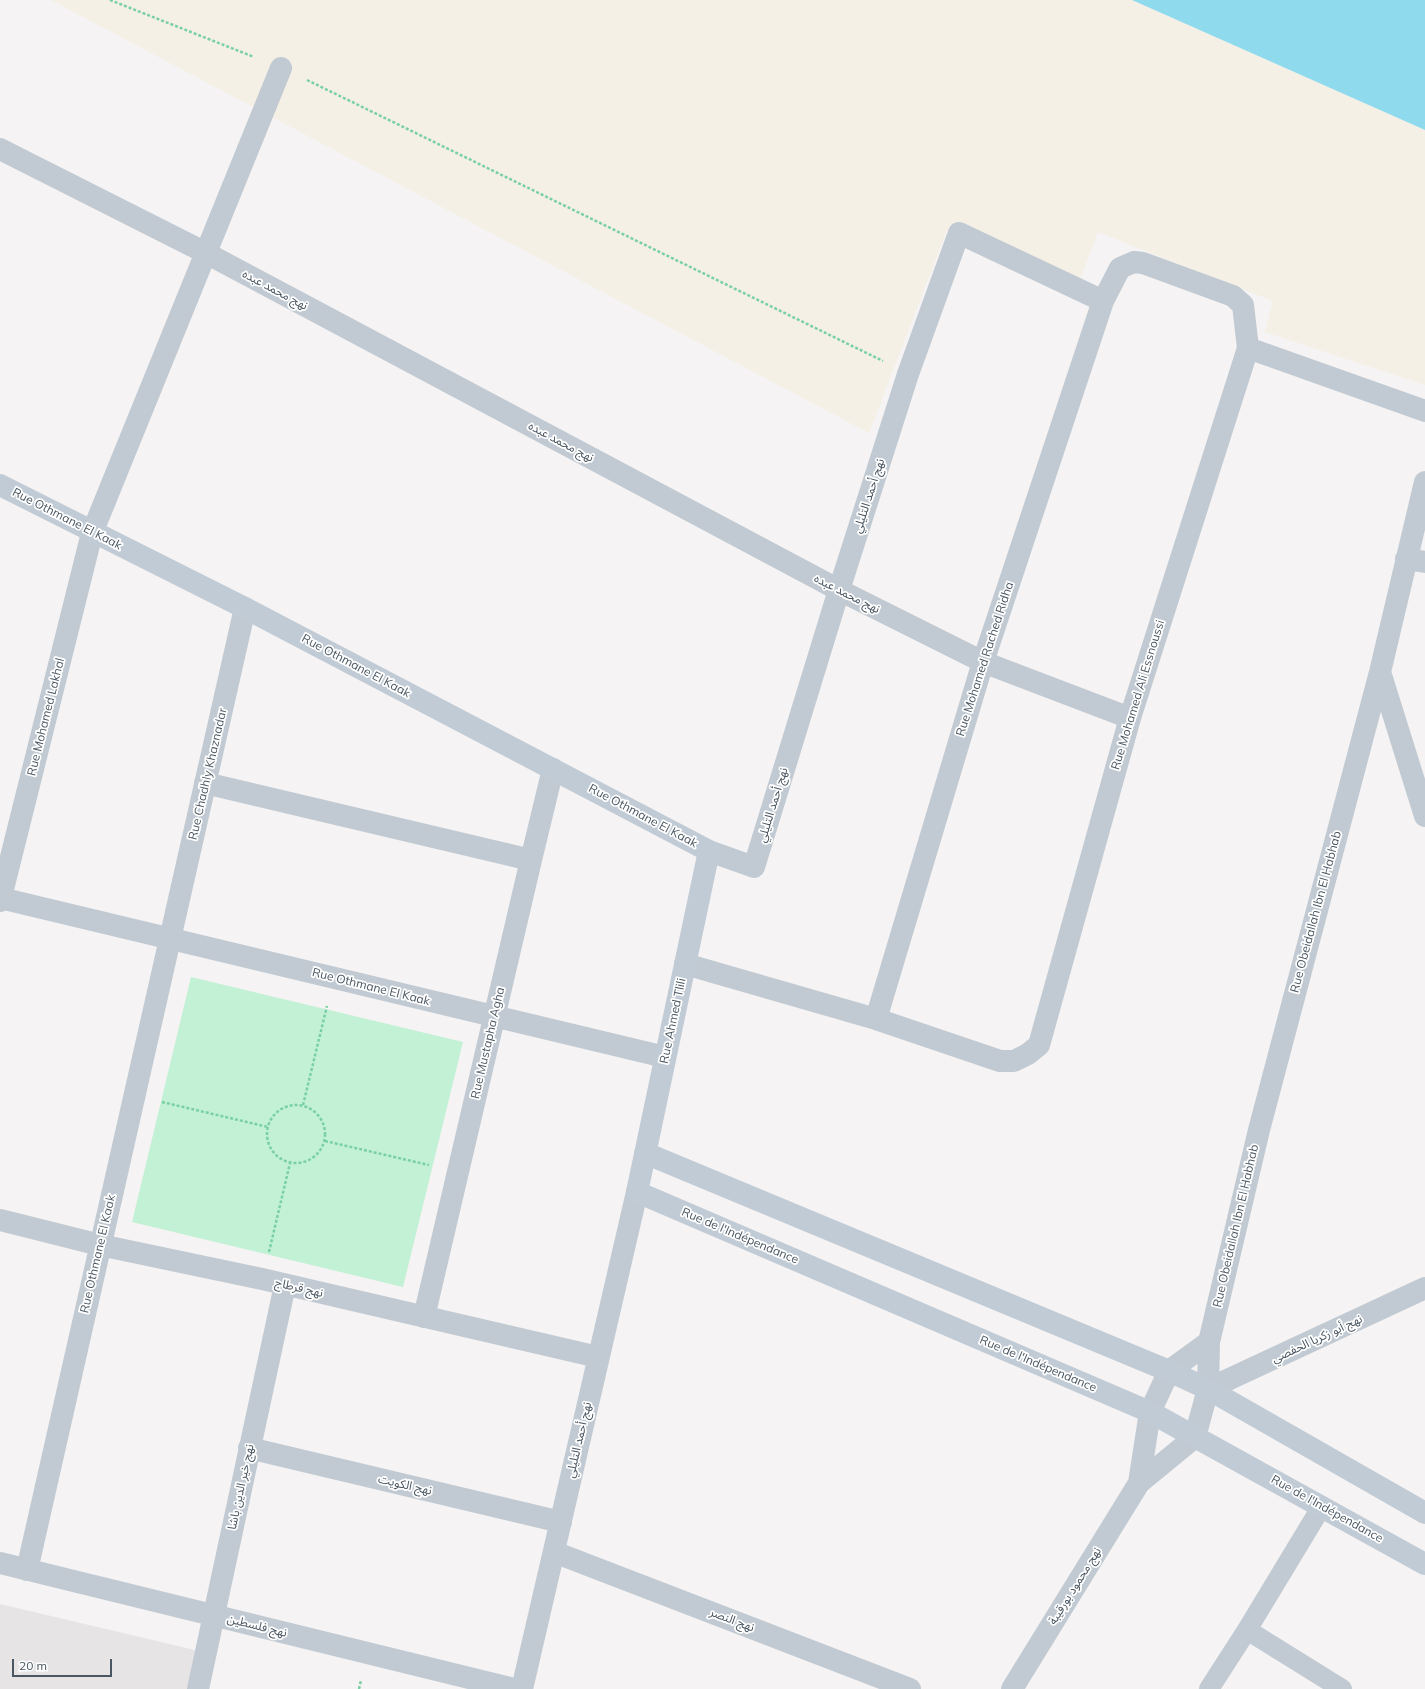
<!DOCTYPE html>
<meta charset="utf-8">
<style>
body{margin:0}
#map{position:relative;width:1425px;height:1689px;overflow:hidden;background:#f5f3f3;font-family:Mulish,sans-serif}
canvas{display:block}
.scale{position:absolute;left:12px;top:1659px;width:100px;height:18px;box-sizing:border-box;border:2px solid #4a5661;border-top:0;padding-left:5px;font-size:12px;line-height:14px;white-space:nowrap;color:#4a5661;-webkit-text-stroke:3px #fff;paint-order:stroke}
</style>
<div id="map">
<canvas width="1425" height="1689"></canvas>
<div class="scale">20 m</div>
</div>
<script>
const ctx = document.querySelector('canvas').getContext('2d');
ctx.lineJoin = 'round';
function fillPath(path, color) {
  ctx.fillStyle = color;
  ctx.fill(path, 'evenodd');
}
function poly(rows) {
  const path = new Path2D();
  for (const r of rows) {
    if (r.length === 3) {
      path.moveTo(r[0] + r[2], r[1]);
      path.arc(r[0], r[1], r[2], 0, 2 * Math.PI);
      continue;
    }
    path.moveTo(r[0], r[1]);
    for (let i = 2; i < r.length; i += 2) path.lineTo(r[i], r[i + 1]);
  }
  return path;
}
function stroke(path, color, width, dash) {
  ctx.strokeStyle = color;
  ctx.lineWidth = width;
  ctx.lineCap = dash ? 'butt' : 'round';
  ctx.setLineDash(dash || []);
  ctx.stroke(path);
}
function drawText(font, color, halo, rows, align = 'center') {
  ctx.font = font + ' Mulish,"Noto Sans Arabic",sans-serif';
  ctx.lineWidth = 3.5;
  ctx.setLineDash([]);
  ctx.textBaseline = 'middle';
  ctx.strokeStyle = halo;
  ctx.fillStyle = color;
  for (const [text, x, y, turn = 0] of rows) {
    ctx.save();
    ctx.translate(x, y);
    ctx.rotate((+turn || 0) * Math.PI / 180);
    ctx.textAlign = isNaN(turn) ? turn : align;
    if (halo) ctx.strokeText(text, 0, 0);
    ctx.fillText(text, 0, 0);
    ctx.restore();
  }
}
const education = poly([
 [0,1604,199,1651,189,1689,0,1689]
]);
const green = poly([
 [191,977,463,1042,403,1287,132,1222]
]);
const sand = poly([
 [51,0,1132,0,1425,130,1425,385,1265,332,1273,301,1098,232,1078,285,947,230,869,433]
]);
const water = poly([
 [1132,0,1425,0,1425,130]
]);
const path = poly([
 [110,0,254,57],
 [307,80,883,361],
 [162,1102,268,1127],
 [296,1134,29],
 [303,1105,327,1006],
 [325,1141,429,1165],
 [269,1252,290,1163],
 [359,1689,361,1680]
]);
const lane = poly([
 [1322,1506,1247,1630,1342,1689],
 [1209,1689,1247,1630]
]);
const street = poly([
 [0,149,206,253,839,590,983,662,1130,718],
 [1248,348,1425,411],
 [1406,559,1425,562],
 [1380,672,1425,816],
 [205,783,531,860],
 [709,851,754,867,839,590,908,374,959,233,1103,301],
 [0,898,665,1057],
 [0,901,92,533,281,68],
 [685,964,876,1019,1000,1061,1014,1061,1028,1054,1039,1045,1130,718,1248,348,1243,305,1233,296,1143,263,1134,262,1120,268,1103,301,983,662,876,1019],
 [0,1220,100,1245,262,1279,598,1357],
 [424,1317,531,860,553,769],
 [1208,1389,1425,1288],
 [249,1448,561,1522],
 [1139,1483,1150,1412,1169,1371,1209,1342],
 [554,1552,910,1689],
 [0,1563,514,1689],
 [27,1570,245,608],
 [198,1689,285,1285],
 [522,1689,637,1192],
 [1012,1689,1139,1483,1195,1437,1208,1389,1209,1342,1259,1130,1380,672,1425,482]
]);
const secondary = poly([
 [0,485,245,608,709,851,637,1192,1150,1412,1425,1564],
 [645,1153,1169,1371,1208,1389,1425,1513]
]);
const streetNames = [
 ["نهج محمد عبده",275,290,28],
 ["نهج محمد عبده",561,442,28],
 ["نهج أحمد التليلي",869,496,-72],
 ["Rue Othmane El Kaak",67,519,27],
 ["نهج محمد عبده",847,594,27],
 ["Rue Mohamed Rached Ridha",985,659,-72],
 ["Rue Othmane El Kaak",356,666,28],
 ["Rue Mohamed Ali Essnoussi",1138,695,-73],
 ["Rue Mohamed Lakhal",46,717,-76],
 ["Rue Chadhly Khaznadar",208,774,-77],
 ["نهج أحمد التليلي",773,805,-73],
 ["Rue Othmane El Kaak",643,816,28],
 ["Rue Obeidallah Ibn El Habhab",1316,912,-75],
 ["Rue Othmane El Kaak",371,987,14],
 ["Rue Ahmed Tlili",673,1021,-78],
 ["Rue Mustapha Agha",488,1043,-77],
 ["Rue Obeidallah Ibn El Habhab",1236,1226,-77],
 ["Rue de l'Indépendance",740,1236,23],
 ["Rue Othmane El Kaak",98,1254,-77],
 ["نهج قرطاج",299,1288,13],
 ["نهج أبو زكريا الحفصي",1317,1339,-25],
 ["Rue de l'Indépendance",1038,1364,23],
 ["نهج أحمد التليلي",579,1440,-77],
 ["نهج الكويت",405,1485,13],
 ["نهج خير الدين باشا",241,1487,-78],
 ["Rue de l'Indépendance",1327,1509,29],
 ["نهج محمود بورقيبة",1075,1586,-58],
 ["نهج النصر",732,1620,21],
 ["نهج فلسطين",257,1626,14]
];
fillPath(education, '#e6e4e5');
fillPath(green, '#c3f1d5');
fillPath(sand, '#f5f0e5');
fillPath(water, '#90daee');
stroke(path, '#7ad0a6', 2.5, [3, 2]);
stroke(lane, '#c1cad2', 20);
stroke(street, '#c1cad2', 22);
stroke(secondary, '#c1cbd6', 22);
drawText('12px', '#4a5661', '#fff', streetNames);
</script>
